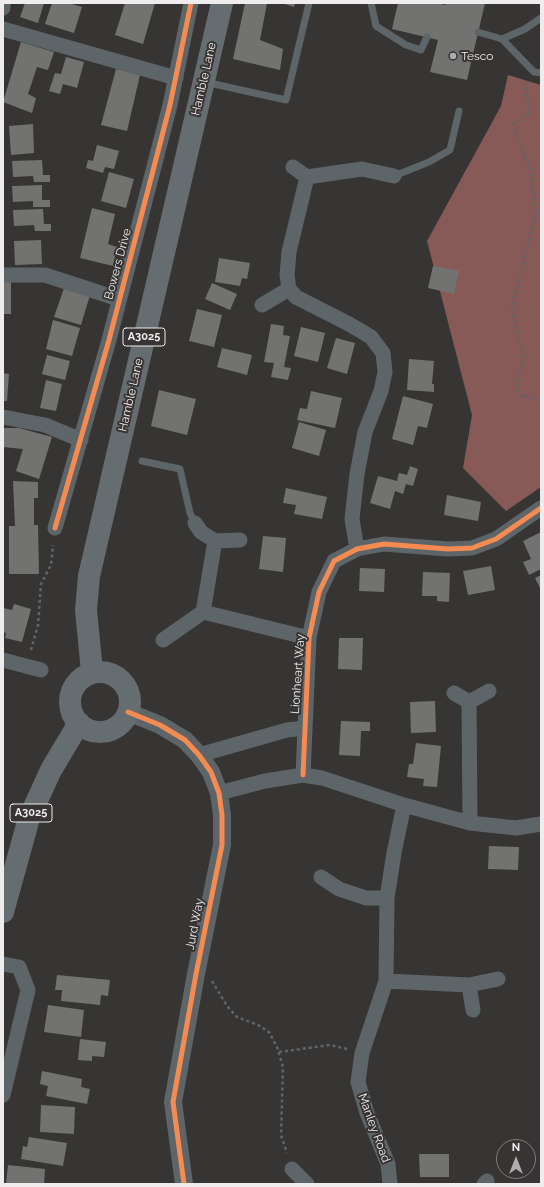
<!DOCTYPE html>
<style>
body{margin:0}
#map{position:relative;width:544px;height:1187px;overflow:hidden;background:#363534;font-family:Raleway,sans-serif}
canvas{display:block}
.frame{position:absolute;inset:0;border:4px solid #eeecec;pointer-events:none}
.north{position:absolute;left:496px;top:1139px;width:40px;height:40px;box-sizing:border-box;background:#373433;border:1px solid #807e7d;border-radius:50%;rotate:0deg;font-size:11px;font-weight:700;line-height:16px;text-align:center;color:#eeecec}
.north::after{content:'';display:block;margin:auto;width:14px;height:18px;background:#aeacac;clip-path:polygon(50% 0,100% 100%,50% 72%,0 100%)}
</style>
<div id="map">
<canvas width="544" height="1187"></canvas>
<div class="frame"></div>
<div class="north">N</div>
</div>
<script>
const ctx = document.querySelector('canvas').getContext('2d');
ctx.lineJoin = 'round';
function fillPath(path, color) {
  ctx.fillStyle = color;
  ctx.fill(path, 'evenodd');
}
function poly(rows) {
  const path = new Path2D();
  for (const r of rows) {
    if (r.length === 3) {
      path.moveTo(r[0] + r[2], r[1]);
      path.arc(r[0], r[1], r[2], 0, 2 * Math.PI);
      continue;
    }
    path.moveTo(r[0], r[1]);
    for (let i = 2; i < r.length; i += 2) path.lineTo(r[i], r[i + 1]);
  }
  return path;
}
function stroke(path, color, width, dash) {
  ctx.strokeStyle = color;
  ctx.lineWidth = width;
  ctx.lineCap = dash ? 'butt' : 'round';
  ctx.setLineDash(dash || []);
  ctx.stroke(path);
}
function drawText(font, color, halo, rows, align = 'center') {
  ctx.font = font + ' Raleway,sans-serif';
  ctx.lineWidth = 4;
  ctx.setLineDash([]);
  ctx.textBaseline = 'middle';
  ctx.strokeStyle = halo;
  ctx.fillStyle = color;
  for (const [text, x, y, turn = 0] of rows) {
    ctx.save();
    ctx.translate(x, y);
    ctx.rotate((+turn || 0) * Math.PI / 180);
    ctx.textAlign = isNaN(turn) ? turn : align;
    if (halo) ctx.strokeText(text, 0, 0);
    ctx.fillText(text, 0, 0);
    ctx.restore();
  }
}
const forest = poly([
 [508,75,541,85,541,487,506,511,463,468,472,415,427,241,501,106]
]);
const building = poly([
 [25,3,44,3,38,23,20,17],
 [52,3,68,3,82,7,74,33,45,24],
 [125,3,155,3,143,44,115,35],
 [245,3,267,3,260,40,283,49,280,70,233,59],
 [282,3,295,3,294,7],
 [398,3,436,3,445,5,446,3,485,3,467,80,430,72,438,40,392,29],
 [21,42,54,52,48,70,37,67,28,94,36,98,32,113,3,102],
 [66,57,84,62,77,88,63,84,60,94,49,91,55,73,61,74],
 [116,69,140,75,127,131,101,125],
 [33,124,34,153,11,155,9,126],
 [97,145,119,151,114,169,105,167,103,173,86,168,88,160,93,161],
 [42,160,43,175,50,175,50,182,34,182,33,176,13,177,12,161],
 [109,172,134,179,126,208,101,201],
 [42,185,42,200,50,200,50,207,33,207,33,201,13,202,12,186],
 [92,208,115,214,108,244,117,247,113,266,80,258],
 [43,209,44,224,51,224,51,231,35,231,34,225,14,226,13,210],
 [41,240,42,264,15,265,14,241],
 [219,258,250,263,247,279,242,278,240,286,215,282],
 [433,266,459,271,454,294,428,288],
 [11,281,11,314,3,314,3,282],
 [212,283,237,294,230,310,205,299],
 [64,288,90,295,81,325,54,317],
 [197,309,222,315,214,347,189,341],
 [53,320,80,328,72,356,46,349],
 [271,324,284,326,283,335,290,336,284,367,291,368,288,380,271,377,274,363,264,362],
 [301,327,325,333,318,362,294,356],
 [336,338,355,343,347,374,327,368],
 [222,348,252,355,247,375,217,367],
 [47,355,70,361,65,380,42,374],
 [409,359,434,361,432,384,434,384,434,392,407,390],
 [3,373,9,374,7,401,3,401],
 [46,380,62,384,56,411,40,408],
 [159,390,196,399,187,435,151,426],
 [311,391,342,398,335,428,297,420,300,408,307,409],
 [403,396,433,404,427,428,418,426,413,445,392,439],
 [299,422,326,430,319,456,292,448],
 [3,428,19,428,52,437,39,479,16,471,23,449,3,447],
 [410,466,418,469,413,486,406,484,403,494,395,491,390,509,370,503,378,476,397,481,399,473,407,475],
 [13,481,38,482,38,498,34,498,34,525,38,525,39,574,9,574,9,526,15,526],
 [286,488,327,497,322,519,294,514,296,505,283,503],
 [447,495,481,502,478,521,444,515],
 [541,532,541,569,529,575,523,562,531,559,523,541],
 [263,536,286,538,283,572,259,569],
 [491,566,495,590,468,595,463,571],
 [360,568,385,569,384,592,359,591],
 [423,572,450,573,449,602,437,601,437,596,422,596],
 [541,575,541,590,535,578],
 [14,604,31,609,22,642,5,638,6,633,3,632,3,608,12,610],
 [339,638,363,638,362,670,338,669],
 [435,701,436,732,411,733,410,702],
 [341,721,370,722,370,731,361,731,360,756,339,755],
 [416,743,441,746,437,787,423,786,424,779,407,777,409,764,413,764],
 [489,846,519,847,518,870,488,869],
 [57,975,110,980,108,996,101,995,100,1005,61,1001,62,990,55,990],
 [48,1005,84,1010,81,1037,44,1032],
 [80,1039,106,1042,104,1057,92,1056,92,1061,78,1060],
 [42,1071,82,1079,81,1087,90,1089,87,1104,46,1096,48,1086,40,1084],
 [41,1105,75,1107,74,1134,40,1132],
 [29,1137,67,1143,63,1166,21,1159,23,1146,27,1147],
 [419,1154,449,1154,449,1177,420,1177],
 [8,1165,45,1169,44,1184,6,1184]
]);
const path = poly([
 [528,82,526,87,529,112,514,124,516,135,531,171,536,213,512,310,522,351,522,365,516,384,518,391,521,396,538,399,541,405],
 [31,650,38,625,41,584,51,565,53,545],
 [212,981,227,1006,237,1017,258,1025,269,1032,277,1047,283,1067,281,1135,287,1153],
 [279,1052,330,1045,347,1049]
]);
const service = poly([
 [371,3,376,26,406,45,421,50,427,37],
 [478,32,502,39,534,72,541,73],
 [502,39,525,29,541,18],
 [205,82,286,100,309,3],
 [394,176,429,162,450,150,459,111],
 [142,461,180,469,190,513,195,523]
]);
const minor = poly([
 [3,8,3,3],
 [3,29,176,78],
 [293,167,307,177,362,169,394,176],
 [307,177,289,252,287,275,289,289,296,297,349,324,371,337,383,353,385,372,381,391,365,432,357,474,352,519,357,549],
 [3,275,45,275,119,299],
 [262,305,289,289],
 [3,417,45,425,81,440],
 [195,523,201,532,215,541,240,540],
 [55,528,109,340,170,105,191,3],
 [203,612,309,638],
 [163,640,203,612,215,541],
 [3,660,41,670],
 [454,693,469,702],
 [199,755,287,730,305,728],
 [303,775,309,638,319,592,334,561,357,549,384,544,448,549,472,548,496,539,541,508],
 [219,793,265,781,303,775,322,778,404,805,470,823,516,828,541,824],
 [470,823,469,702,489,691],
 [321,877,339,889,366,898,387,898],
 [3,964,19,967,28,990,3,1095],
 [386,981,469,985,498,979],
 [469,985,473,1010],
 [292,1169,307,1184],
 [390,1184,388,1164,367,1113,358,1082,362,1053,386,981,387,898,394,853,404,805],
 [484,1184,487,1181]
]);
const tertiary = poly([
 [128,712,160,725,185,740,199,755,211,772,219,793,222,815,222,845,196,974,173,1102,184,1184]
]);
const primary = poly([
 [100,702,30],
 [92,672,86,610,89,576,222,3],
 [3,912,29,818,51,770,79,723]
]);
const cycleway = poly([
 [55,528,109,340,170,105,191,3],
 [128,712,160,725,185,740,199,755,211,772,219,793,222,815,222,845,196,974,173,1102,184,1184],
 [303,775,309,638,319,592,334,561,357,549,384,544,448,549,472,548,496,539,541,508]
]);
const markers = [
 [453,56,4,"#aeacac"]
];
const shields = [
 [144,337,42],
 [31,813,42]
];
const shieldNames = [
 ["A3025",144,337],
 ["A3025",31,813]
];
const poiNames = [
 ["Tesco",461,56]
];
const streetNames = [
 ["Hamble Lane",204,79,-77],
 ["Bowers Drive",118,264,-75],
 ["Hamble Lane",131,395,-77],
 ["Lionheart Way",298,674,-86],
 ["Jurd Way",195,924,-79],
 ["Manley Road",374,1128,70]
];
fillPath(forest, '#875957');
fillPath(building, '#727271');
stroke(path, '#626567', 2.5, [3, 3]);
stroke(service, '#5e6568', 7);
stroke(minor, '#5e6568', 15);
stroke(tertiary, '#5e6568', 18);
stroke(primary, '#666d70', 22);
stroke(cycleway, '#f68b52', 5);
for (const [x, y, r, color] of markers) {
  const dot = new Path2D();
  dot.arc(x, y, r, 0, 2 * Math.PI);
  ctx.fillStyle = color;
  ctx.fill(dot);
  stroke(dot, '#373433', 1.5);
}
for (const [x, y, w] of shields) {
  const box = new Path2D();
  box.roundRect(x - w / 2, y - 9, w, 18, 3);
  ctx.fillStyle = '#373433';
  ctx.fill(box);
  stroke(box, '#eeecec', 1);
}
drawText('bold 11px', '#eeecec', null, shieldNames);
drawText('12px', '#eeecec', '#373433', poiNames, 'left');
drawText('12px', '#eeecec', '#373433', streetNames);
</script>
